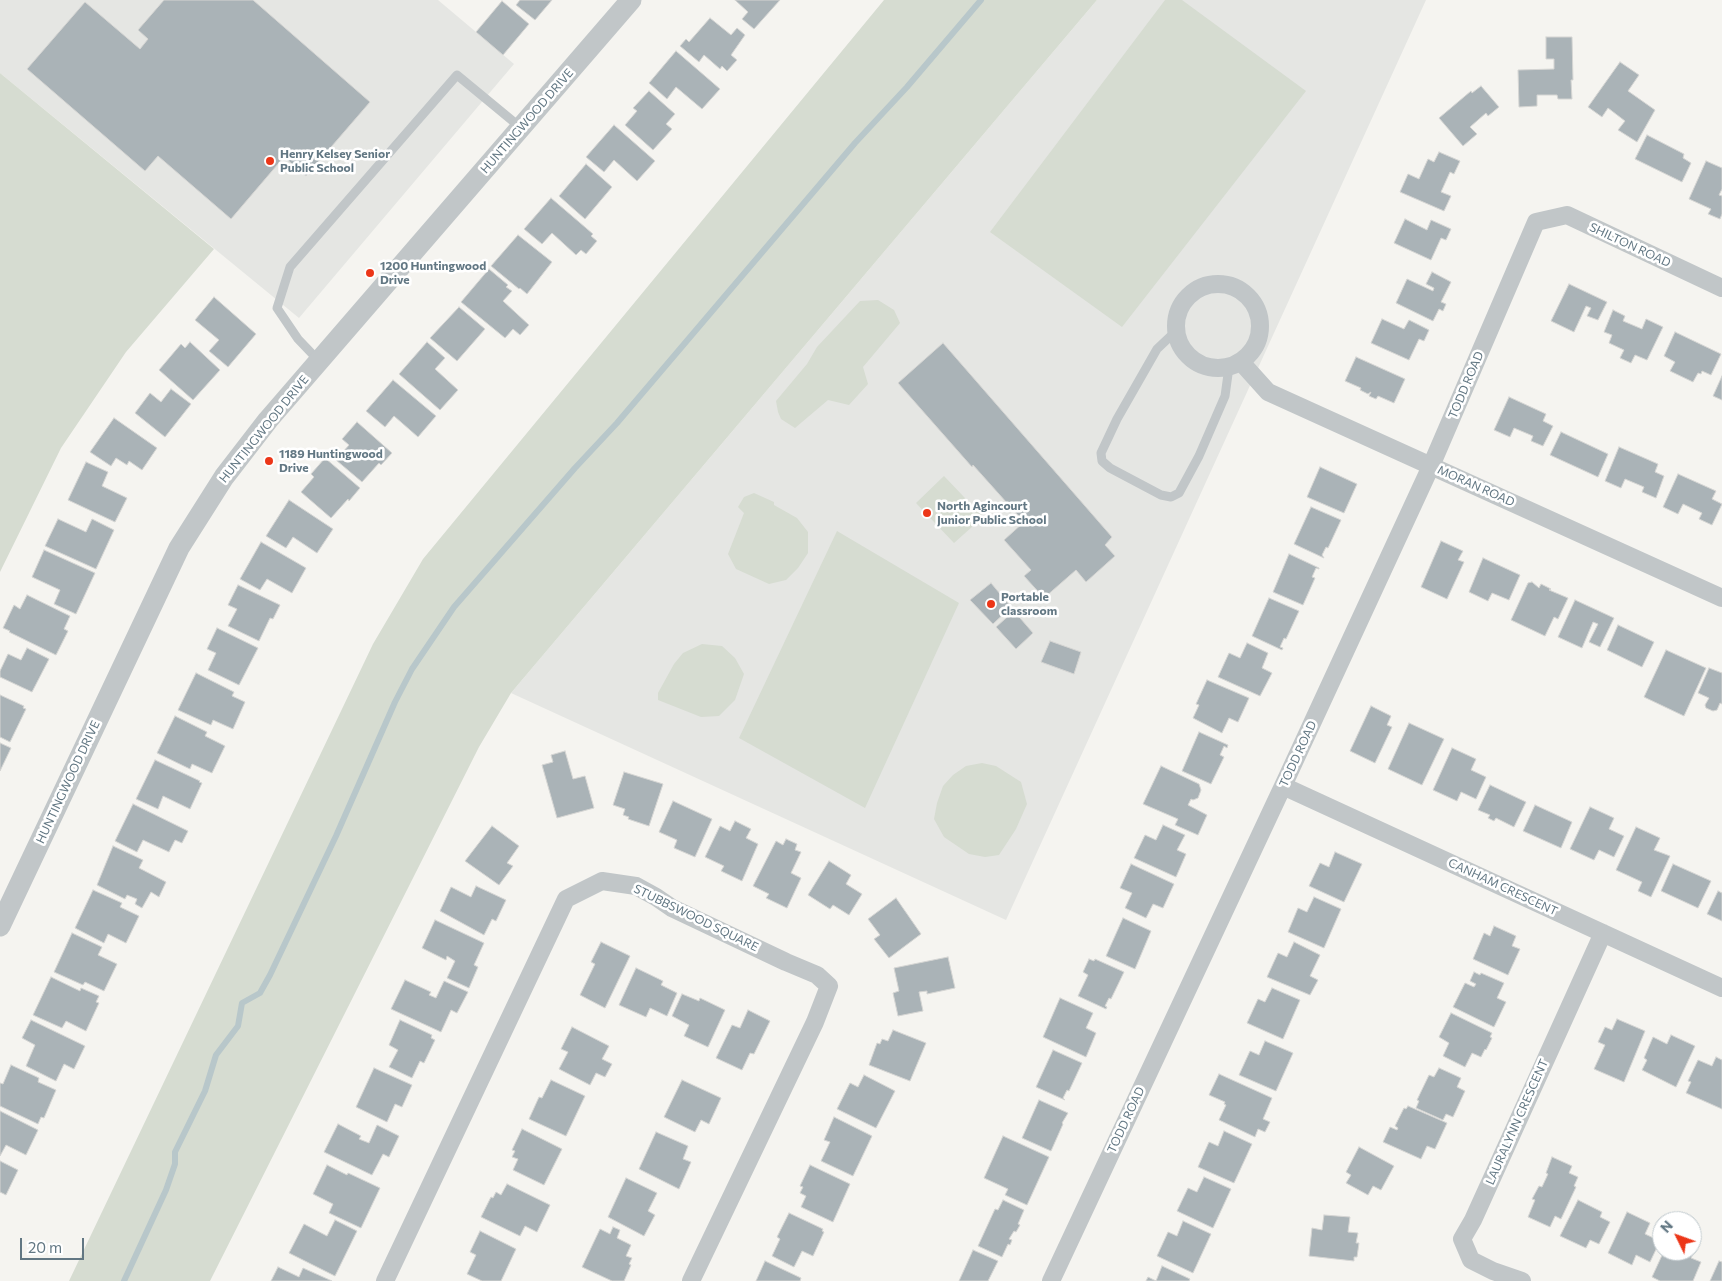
<!DOCTYPE html>
<style>
body{margin:0}
#map{position:relative;width:1722px;height:1281px;overflow:hidden;background:#f5f4f0;font-family:Commissioner,sans-serif}
canvas{display:block}
.north{position:absolute;left:1652px;top:1211px;width:50px;height:50px;box-sizing:border-box;background:#fff;border:1px solid #c0c9cd;border-radius:50%;rotate:312deg;font-size:14px;font-weight:700;line-height:20px;text-align:center;color:#627783}
.north::after{content:'';display:block;margin:auto;width:18px;height:22px;background:#ec3618;clip-path:polygon(50% 0,100% 100%,50% 72%,0 100%)}
.scale{position:absolute;left:20px;top:1238px;width:64px;height:22px;box-sizing:border-box;border:2px solid #627783;border-top:0;padding-left:6px;font-size:15px;line-height:18px;white-space:nowrap;color:#627783;-webkit-text-stroke:4px #fff;paint-order:stroke}
</style>
<div id="map">
<canvas width="1722" height="1281"></canvas>
<div class="north">N</div>
<div class="scale">20 m</div>
</div>
<script>
const ctx = document.querySelector('canvas').getContext('2d');
ctx.lineJoin = 'round';
function fillPath(path, color) {
  ctx.fillStyle = color;
  ctx.fill(path, 'evenodd');
}
function poly(rows) {
  const path = new Path2D();
  for (const r of rows) {
    if (r.length === 3) {
      path.moveTo(r[0] + r[2], r[1]);
      path.arc(r[0], r[1], r[2], 0, 2 * Math.PI);
      continue;
    }
    path.moveTo(r[0], r[1]);
    for (let i = 2; i < r.length; i += 2) path.lineTo(r[i], r[i + 1]);
  }
  return path;
}
function stroke(path, color, width, dash) {
  ctx.strokeStyle = color;
  ctx.lineWidth = width;
  ctx.lineCap = dash ? 'butt' : 'round';
  ctx.setLineDash(dash || []);
  ctx.stroke(path);
}
function drawText(font, color, halo, rows, align = 'center') {
  ctx.font = font + ' Commissioner,sans-serif';
  ctx.lineWidth = 5;
  ctx.setLineDash([]);
  ctx.textBaseline = 'middle';
  ctx.strokeStyle = halo;
  ctx.fillStyle = color;
  for (const [text, x, y, turn = 0] of rows) {
    ctx.save();
    ctx.translate(x, y);
    ctx.rotate((+turn || 0) * Math.PI / 180);
    ctx.textAlign = isNaN(turn) ? turn : align;
    if (halo) ctx.strokeText(text, 0, 0);
    ctx.fillText(text, 0, 0);
    ctx.restore();
  }
}
const built = poly([
 [0,0,438,0,514,64,299,318,0,73],
 [1097,0,1426,0,1006,920,511,693]
]);
const green = poly([
 [884,0,1097,0,511,693,479,747,210,1281,69,1281,373,644,423,559],
 [1165,0,1182,0,1306,91,1122,327,990,232],
 [0,73,214,249,126,352,61,448,0,572],
 [878,300,894,310,900,323,863,367,868,384,849,405,828,400,795,428,781,419,778,412,776,401,807,364,817,347,860,301],
 [944,476,983,517,954,543,916,503],
 [754,493,774,502,774,505,797,518,808,532,808,553,798,568,786,580,769,584,736,569,728,554,744,513,738,507,744,497],
 [837,531,959,603,865,808,739,738],
 [702,644,722,646,735,658,744,674,735,700,719,716,701,717,658,700,658,693,674,664,683,653],
 [982,763,996,766,1021,782,1027,804,1016,829,999,855,985,857,969,854,944,837,934,819,937,803,943,786,953,775,966,766]
]);
const stream = poly([
 [124,1281,166,1190,175,1164,175,1152,205,1091,216,1055,238,1026,242,1003,260,993,270,975,336,836,395,702,412,669,454,607,575,468,617,423,855,143,907,87,981,0]
]);
const building = poly([
 [164,0,253,0,370,102,306,176,284,157,231,219,158,156,145,171,27,69,85,2,140,49,148,39,138,30,164,0],
 [520,0,552,0,535,20,516,5,520,0],
 [735,0,780,0,754,29,742,19,748,12,735,0],
 [502,1,529,24,503,55,476,32,502,1],
 [710,18,731,35,737,28,745,35,731,55,737,60,727,71,722,66,720,69,704,55,699,62,680,46,686,39,689,42,710,18],
 [1546,37,1572,37,1573,80,1571,80,1572,99,1558,99,1557,95,1537,95,1537,106,1519,107,1518,70,1554,69,1554,59,1546,59,1546,37],
 [676,51,720,89,702,109,676,87,667,99,649,83,676,51],
 [1620,62,1639,75,1628,91,1655,110,1637,142,1618,130,1625,121,1608,108,1602,117,1588,107,1620,62],
 [1481,86,1499,107,1488,116,1486,113,1470,127,1477,134,1463,146,1439,118,1471,91,1472,93,1481,86],
 [649,91,675,114,666,124,672,129,653,150,625,125,637,111,633,108,649,91],
 [614,125,655,161,637,181,614,160,604,172,586,157,614,125],
 [1647,135,1684,154,1683,158,1691,163,1682,182,1635,159,1647,135],
 [1439,152,1460,161,1454,174,1450,172,1441,192,1451,196,1444,211,1400,192,1408,174,1419,179,1428,159,1434,162,1439,152],
 [1706,161,1722,168,1722,189,1719,195,1722,196,1722,214,1720,219,1708,214,1711,209,1689,199,1706,161],
 [586,164,612,187,585,219,559,196,586,164],
 [551,198,593,234,591,236,597,241,586,254,581,250,576,255,552,233,542,244,524,229,551,198],
 [1405,219,1427,230,1431,220,1451,229,1446,240,1441,238,1431,260,1394,243,1405,219],
 [518,235,552,262,527,294,520,288,519,289,491,266,518,235],
 [489,269,508,285,506,287,512,291,503,301,529,325,520,335,513,329,505,338,461,302,489,269],
 [1432,272,1451,282,1441,302,1446,304,1443,311,1439,309,1433,321,1396,303,1407,279,1433,291,1434,288,1426,284,1432,272],
 [1569,284,1607,302,1598,320,1587,316,1591,308,1586,306,1574,332,1551,321,1569,284],
 [214,297,256,334,228,367,209,351,219,340,195,320,214,297],
 [459,307,485,329,457,361,430,338,459,307],
 [1613,310,1625,316,1623,321,1642,329,1646,319,1663,327,1647,360,1635,355,1631,363,1620,358,1624,350,1609,343,1612,335,1604,332,1613,310],
 [1382,319,1404,329,1409,320,1429,330,1424,341,1419,339,1409,360,1371,343,1382,319],
 [1675,332,1721,354,1711,375,1702,371,1701,374,1698,373,1693,382,1670,371,1675,362,1664,356,1675,332],
 [190,342,220,370,193,400,159,370,181,344,185,348,190,342],
 [427,342,445,358,435,369,458,390,440,410,399,374,427,342],
 [943,343,1112,537,1105,545,1115,556,1086,582,1076,570,1044,598,1024,576,1031,570,1004,540,1024,522,973,465,972,467,898,383,943,343],
 [1356,357,1405,379,1394,403,1378,396,1376,399,1369,396,1371,392,1368,394,1360,390,1361,388,1345,381,1356,357],
 [1722,376,1722,400,1713,396,1722,376],
 [393,380,436,416,418,437,394,416,385,427,366,411,393,380],
 [171,389,191,404,165,437,135,413,150,393,161,402,171,389],
 [1509,397,1546,414,1543,421,1553,426,1543,446,1531,441,1533,436,1514,428,1510,437,1494,430,1509,397],
 [114,418,157,448,142,470,129,461,127,465,116,458,111,466,90,452,114,418],
 [357,422,392,453,381,465,379,463,362,482,336,460,349,445,342,439,357,422],
 [1561,432,1608,454,1598,477,1550,455,1561,432],
 [1619,447,1658,464,1655,472,1664,476,1656,498,1642,492,1644,487,1625,479,1621,488,1605,481,1619,447],
 [325,458,360,488,349,501,348,499,331,518,301,492,314,477,311,474,325,458],
 [86,462,108,472,102,486,127,498,115,522,68,500,86,462],
 [1320,467,1357,484,1344,513,1307,497,1320,467],
 [1678,474,1716,491,1712,499,1722,504,1712,525,1699,519,1702,513,1683,504,1678,514,1663,507,1678,474],
 [289,500,333,529,317,553,293,537,286,548,266,536,289,500],
 [1311,507,1341,520,1328,548,1326,547,1322,555,1324,558,1294,544,1311,507],
 [58,519,86,532,92,519,114,530,96,569,45,546,58,519],
 [1441,541,1463,551,1458,560,1464,562,1447,599,1421,587,1441,541],
 [261,542,306,568,292,593,267,579,260,590,240,579,261,542],
 [44,550,95,573,76,614,54,604,60,590,32,577,44,550],
 [1289,554,1319,568,1319,569,1316,568,1312,577,1315,578,1303,605,1273,592,1289,554],
 [1483,558,1520,575,1509,600,1492,593,1488,601,1469,592,1483,558],
 [1532,582,1539,588,1541,584,1551,589,1549,590,1568,598,1558,619,1554,617,1545,636,1511,620,1528,583,1532,582],
 [991,583,1011,607,993,624,970,600,991,583],
 [238,585,280,605,273,619,270,618,259,641,228,626,237,609,228,605,238,585],
 [27,595,70,616,64,629,68,631,56,655,9,632,10,631,3,628,14,605,20,609,27,595],
 [1269,598,1299,611,1286,639,1284,638,1280,647,1283,648,1282,650,1252,636,1269,598],
 [1575,600,1614,618,1600,647,1589,642,1598,624,1593,622,1582,648,1558,637,1575,600],
 [1014,611,1033,633,1016,649,996,627,1014,611],
 [1618,625,1654,642,1642,667,1607,650,1618,625],
 [217,628,258,648,239,685,208,670,216,653,207,649,217,628],
 [1050,641,1081,652,1074,674,1041,662,1050,641],
 [1247,643,1268,653,1262,668,1272,673,1260,696,1218,677,1229,653,1240,658,1247,643],
 [27,648,49,659,32,692,0,677,0,671,8,654,21,660,27,648],
 [1666,650,1706,668,1684,716,1644,697,1666,650],
 [1709,668,1722,673,1722,704,1720,703,1717,710,1713,711,1706,708,1705,705,1709,698,1698,693,1709,668],
 [196,673,234,692,232,696,245,702,233,729,213,720,211,725,178,710,196,673],
 [1207,680,1249,698,1238,722,1229,718,1222,733,1193,718,1199,705,1196,704,1207,680],
 [0,695,24,706,23,708,26,709,10,742,0,737,0,695],
 [1371,706,1391,716,1387,725,1392,727,1375,763,1350,751,1371,706],
 [175,716,207,732,205,736,225,746,212,773,192,764,190,769,157,753,175,716],
 [1409,723,1444,739,1422,785,1388,769,1409,723],
 [1199,732,1228,745,1227,748,1224,746,1220,755,1224,757,1211,784,1182,771,1199,732],
 [0,743,11,748,0,771,0,743],
 [1452,748,1476,759,1471,770,1486,777,1476,799,1461,792,1457,801,1433,790,1452,748],
 [565,751,573,779,585,776,594,808,557,818,542,765,553,762,551,755,565,751],
 [155,760,200,781,199,782,202,783,190,809,163,796,158,809,136,799,155,760],
 [1161,766,1199,784,1201,790,1198,798,1193,800,1191,799,1188,805,1207,815,1198,835,1175,825,1178,819,1143,804,1161,766],
 [624,772,663,784,649,826,628,819,629,817,623,815,625,809,613,805,624,772],
 [1490,785,1526,802,1514,827,1496,818,1494,821,1488,818,1490,815,1478,810,1490,785],
 [673,801,712,819,695,857,674,848,677,840,659,832,673,801],
 [133,804,188,831,182,843,175,840,169,852,143,840,137,852,115,841,133,804],
 [1535,805,1572,822,1561,848,1523,831,1535,805],
 [1590,807,1614,818,1609,829,1624,836,1614,857,1599,850,1594,860,1570,849,1590,807],
 [735,821,751,829,746,838,758,844,742,881,721,871,724,866,705,857,720,826,730,831,735,821],
 [1163,825,1185,835,1177,850,1186,854,1176,877,1134,858,1145,835,1156,840,1163,825],
 [492,826,519,846,507,863,513,866,499,885,465,861,492,826],
 [1636,827,1660,838,1654,850,1670,856,1651,897,1638,891,1642,882,1616,870,1636,827],
 [786,839,797,844,795,850,801,852,791,873,801,878,787,908,766,898,769,894,753,886,776,841,783,845,786,839],
 [113,846,143,860,139,868,166,882,159,897,151,892,142,908,135,904,137,899,127,895,125,899,97,885,113,846],
 [1335,852,1362,864,1344,902,1309,886,1320,863,1329,867,1335,852],
 [829,861,851,875,846,884,862,894,849,915,833,905,830,909,808,895,829,861],
 [1131,864,1174,884,1163,908,1153,904,1146,918,1125,908,1132,893,1120,888,1131,864],
 [1673,864,1711,881,1698,908,1661,891,1673,864],
 [476,886,506,900,496,921,492,919,484,935,440,911,451,887,471,897,476,886],
 [93,890,122,903,120,907,139,916,126,943,108,934,104,943,75,928,93,890],
 [1718,891,1722,893,1722,921,1707,914,1718,891],
 [1314,897,1341,909,1324,948,1288,932,1298,908,1307,912,1314,897],
 [896,898,921,934,889,958,874,939,880,935,868,919,896,898],
 [1123,918,1151,931,1135,969,1106,956,1123,918],
 [435,920,484,943,474,965,478,967,469,988,447,978,455,961,447,956,446,960,422,948,435,920],
 [1494,926,1516,936,1512,946,1520,949,1508,975,1473,959,1484,933,1490,936,1494,926],
 [72,933,102,947,98,955,117,964,104,991,85,982,83,985,54,972,72,933],
 [601,942,630,956,605,1008,580,995,595,964,591,962,601,942],
 [1294,942,1320,955,1310,976,1318,980,1310,995,1267,977,1278,953,1287,957,1294,942],
 [948,957,955,988,927,994,927,991,919,992,923,1011,898,1016,893,993,899,991,894,968,948,957],
 [1089,959,1094,961,1095,959,1124,972,1111,999,1109,998,1105,1006,1107,1007,1106,1009,1078,996,1088,975,1083,972,1089,959],
 [636,968,663,981,661,985,677,993,667,1016,650,1008,646,1017,619,1005,636,968],
 [1474,972,1480,975,1481,973,1504,983,1497,998,1506,1002,1494,1027,1453,1007,1465,983,1474,987,1476,984,1470,981,1474,972],
 [51,977,80,991,81,988,99,996,96,1002,99,1003,86,1031,66,1021,62,1028,33,1015,51,977],
 [405,980,431,992,429,995,436,998,444,981,468,992,457,1013,451,1010,441,1032,391,1009,405,980],
 [1272,988,1300,1000,1283,1039,1247,1023,1258,999,1265,1002,1272,988],
 [682,994,699,1001,700,998,725,1010,708,1047,684,1036,689,1025,672,1016,682,994],
 [1060,998,1093,1013,1086,1028,1096,1033,1086,1057,1043,1037,1060,998],
 [748,1010,770,1021,754,1054,750,1053,742,1070,716,1058,732,1025,740,1028,748,1010],
 [1451,1013,1492,1033,1490,1037,1492,1038,1486,1050,1485,1049,1481,1057,1472,1053,1465,1067,1443,1056,1449,1043,1439,1037,1451,1013],
 [1617,1019,1645,1031,1624,1082,1594,1069,1605,1045,1598,1042,1605,1027,1612,1030,1617,1019],
 [31,1020,85,1046,74,1069,64,1064,56,1081,26,1066,35,1045,22,1038,31,1020],
 [400,1020,432,1035,431,1038,435,1040,424,1063,420,1061,412,1078,389,1067,398,1050,389,1045,400,1020],
 [572,1027,609,1046,602,1059,612,1064,605,1077,596,1073,590,1085,559,1069,568,1052,561,1049,572,1027],
 [893,1030,926,1043,910,1081,869,1065,877,1043,880,1044,882,1039,888,1041,893,1030],
 [1671,1035,1695,1046,1676,1087,1642,1070,1647,1060,1644,1058,1653,1037,1667,1044,1671,1035],
 [1265,1041,1293,1053,1276,1091,1239,1075,1250,1051,1259,1055,1265,1041],
 [1053,1050,1082,1063,1069,1091,1067,1090,1063,1098,1065,1100,1036,1087,1053,1050],
 [1716,1057,1722,1060,1722,1109,1686,1093,1691,1082,1688,1081,1698,1060,1712,1066,1716,1057],
 [11,1065,39,1078,38,1082,56,1090,44,1118,41,1117,38,1124,0,1106,0,1083,3,1084,11,1065],
 [374,1068,412,1085,402,1107,395,1104,387,1122,356,1107,374,1068],
 [1439,1068,1461,1078,1457,1087,1465,1091,1453,1117,1446,1114,1443,1120,1416,1108,1419,1101,1417,1100,1429,1075,1434,1077,1439,1068],
 [1219,1074,1272,1098,1263,1119,1270,1122,1265,1132,1258,1129,1255,1137,1219,1120,1226,1105,1224,1104,1225,1102,1209,1095,1219,1074],
 [864,1075,895,1091,876,1128,837,1109,850,1083,858,1087,864,1075],
 [551,1080,585,1096,566,1136,529,1119,539,1097,542,1098,551,1080],
 [682,1080,721,1098,709,1124,701,1120,695,1132,664,1117,682,1080],
 [1039,1100,1068,1113,1062,1123,1063,1124,1051,1151,1022,1138,1039,1100],
 [1408,1106,1447,1123,1435,1149,1427,1146,1421,1159,1383,1142,1390,1127,1397,1130,1398,1128,1395,1126,1404,1108,1406,1109,1408,1106],
 [0,1111,38,1130,26,1155,6,1145,0,1156,0,1111],
 [834,1117,872,1136,853,1176,821,1161,830,1142,824,1140,834,1117],
 [338,1124,361,1136,359,1139,369,1143,377,1125,399,1136,389,1157,383,1154,372,1175,324,1152,338,1124],
 [522,1129,562,1149,544,1185,513,1170,518,1159,512,1157,515,1151,512,1150,522,1129],
 [1224,1131,1252,1144,1234,1183,1198,1167,1209,1142,1218,1146,1224,1131],
 [656,1132,688,1146,683,1159,691,1162,679,1189,639,1169,656,1132],
 [1003,1136,1049,1157,1027,1205,1005,1195,1008,1189,984,1178,1003,1136],
 [1359,1147,1394,1166,1381,1190,1373,1186,1368,1195,1346,1183,1351,1175,1346,1172,1359,1147],
 [1552,1157,1572,1166,1569,1173,1578,1177,1574,1186,1576,1187,1561,1219,1555,1216,1550,1227,1528,1217,1535,1200,1532,1199,1539,1186,1542,1187,1548,1174,1546,1173,1552,1157],
 [0,1161,18,1170,6,1195,0,1192,0,1161],
 [327,1165,347,1175,348,1173,380,1188,361,1228,329,1213,333,1204,313,1194,327,1165],
 [810,1165,850,1184,833,1222,801,1207,806,1196,800,1193,803,1187,800,1186,810,1165],
 [1204,1177,1231,1189,1213,1228,1177,1211,1188,1188,1197,1192,1204,1177],
 [626,1178,657,1193,648,1211,655,1215,644,1236,608,1217,626,1178],
 [507,1184,550,1205,537,1232,525,1226,520,1236,481,1217,491,1197,493,1198,496,1192,501,1195,507,1184],
 [1003,1200,1024,1210,1018,1224,1020,1225,1016,1232,1014,1231,1009,1239,1012,1240,1010,1245,1008,1244,1002,1257,978,1246,995,1209,998,1210,1003,1200],
 [1578,1200,1602,1212,1600,1217,1610,1222,1599,1244,1590,1240,1586,1248,1560,1236,1578,1200],
 [1627,1212,1650,1223,1645,1234,1660,1241,1650,1262,1636,1255,1632,1265,1608,1253,1627,1212],
 [789,1213,823,1229,822,1231,824,1232,813,1256,802,1251,794,1267,772,1256,780,1239,777,1237,789,1213],
 [1324,1215,1350,1217,1348,1232,1358,1233,1356,1243,1359,1243,1357,1257,1354,1257,1354,1261,1309,1256,1312,1228,1322,1230,1324,1215],
 [335,1220,357,1231,335,1276,289,1253,304,1224,327,1236,335,1220],
 [1183,1221,1211,1234,1193,1273,1157,1256,1168,1232,1177,1236,1183,1221],
 [613,1227,620,1230,617,1238,631,1245,626,1256,632,1258,629,1264,631,1265,624,1281,612,1281,582,1267,600,1229,610,1234,613,1227],
 [480,1231,516,1249,501,1281,482,1281,467,1274,476,1255,470,1252,480,1231],
 [973,1250,998,1261,988,1281,959,1281,973,1250],
 [1664,1251,1694,1252,1691,1258,1701,1262,1693,1281,1660,1281,1652,1277,1664,1251],
 [765,1261,801,1278,800,1281,756,1281,765,1261],
 [1719,1261,1722,1262,1722,1281,1710,1281,1719,1261],
 [1162,1266,1190,1279,1189,1281,1146,1281,1148,1277,1156,1281,1162,1266],
 [278,1267,299,1277,303,1268,332,1281,271,1281,278,1267]
]);
const service = poly([
 [1175,332,1157,349,1117,419,1101,453,1102,461,1110,468,1161,495,1171,497,1179,493,1199,456,1225,396,1229,367],
 [319,361,298,339,277,308,290,267,457,75,520,127]
]);
const minor = poly([
 [1218,326,42],
 [1241,362,1268,392,1722,598],
 [1283,786,1722,988],
 [385,1281,566,899,602,881,636,886,656,897,672,908,786,962,817,975,829,986,815,1022,691,1281],
 [1051,1281,1283,786,1431,466,1536,222,1567,215,1722,288],
 [1522,1281,1493,1271,1471,1260,1462,1239,1473,1220,1603,933]
]);
const tertiary = poly([
 [0,926,179,548,224,477,268,420,631,0]
]);
const markers = [
 [270,161,5,"#ec3618"],
 [370,273,5,"#ec3618"],
 [269,461,5,"#ec3618"],
 [927,513,5,"#ec3618"],
 [991,604,5,"#ec3618"]
];
const streetNames = [
 ["HUNTINGWOOD DRIVE",527,121,-49],
 ["SHILTON ROAD",1630,245,25],
 ["TODD ROAD",1466,385,-67],
 ["HUNTINGWOOD DRIVE",264,429,-51],
 ["MORAN ROAD",1476,486,24],
 ["TODD ROAD",1298,754,-65],
 ["HUNTINGWOOD DRIVE",68,782,-65],
 ["CANHAM CRESCENT",1503,887,25],
 ["STUBBSWOOD SQUARE",696,918,26],
 ["TODD ROAD",1126,1120,-65],
 ["LAURALYNN CRESCENT",1517,1122,-66]
];
const poiNames = [
 ["Henry Kelsey Senior",280,154],
 ["Public School",280,168],
 ["1200 Huntingwood",380,266],
 ["Drive",380,280],
 ["1189 Huntingwood",279,454],
 ["Drive",279,468],
 ["North Agincourt",937,506],
 ["Junior Public School",937,520],
 ["Portable",1001,597],
 ["classroom",1001,611]
];
fillPath(built, '#e5e6e3');
fillPath(green, '#d6dcd1');
stroke(stream, '#b8c7ca', 6);
fillPath(building, '#aab3b7');
stroke(building, '#d5d5d3', 1);
stroke(service, '#c1c6c8', 9);
stroke(minor, '#c1c6c8', 18);
stroke(tertiary, '#c1c6c8', 21);
for (const [x, y, r, color] of markers) {
  const dot = new Path2D();
  dot.arc(x, y, r, 0, 2 * Math.PI);
  ctx.fillStyle = color;
  ctx.fill(dot);
  stroke(dot, '#fff', 2);
}
drawText('12px', '#627783', '#fff', streetNames);
drawText('bold 12px', '#627783', '#fff', poiNames, 'left');
</script>
